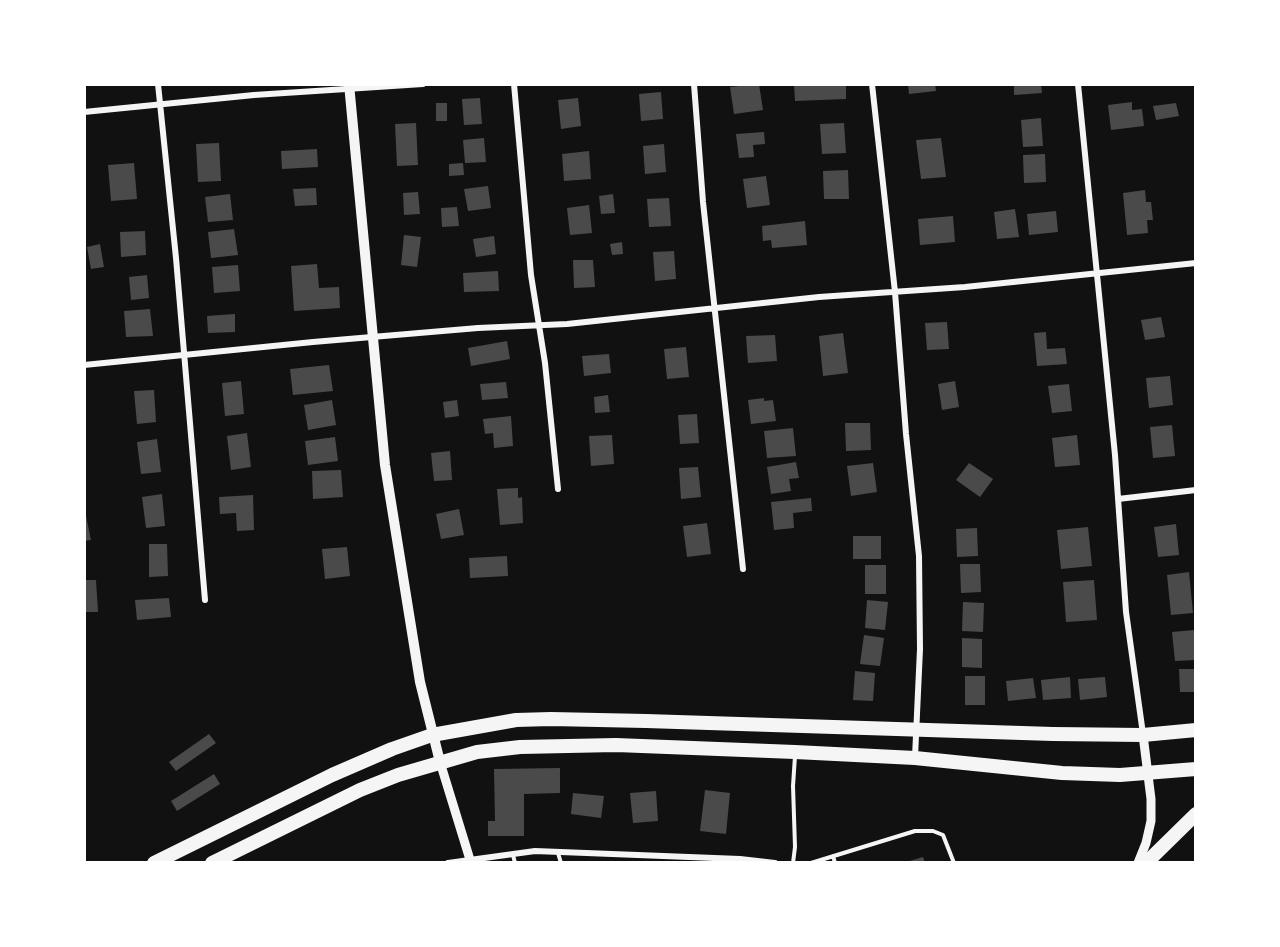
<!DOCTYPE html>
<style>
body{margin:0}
#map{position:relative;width:1280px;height:947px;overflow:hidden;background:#111;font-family:"Fira Sans",sans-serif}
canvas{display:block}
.frame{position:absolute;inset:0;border:86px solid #fff;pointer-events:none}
</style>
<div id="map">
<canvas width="1280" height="947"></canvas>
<div class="frame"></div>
</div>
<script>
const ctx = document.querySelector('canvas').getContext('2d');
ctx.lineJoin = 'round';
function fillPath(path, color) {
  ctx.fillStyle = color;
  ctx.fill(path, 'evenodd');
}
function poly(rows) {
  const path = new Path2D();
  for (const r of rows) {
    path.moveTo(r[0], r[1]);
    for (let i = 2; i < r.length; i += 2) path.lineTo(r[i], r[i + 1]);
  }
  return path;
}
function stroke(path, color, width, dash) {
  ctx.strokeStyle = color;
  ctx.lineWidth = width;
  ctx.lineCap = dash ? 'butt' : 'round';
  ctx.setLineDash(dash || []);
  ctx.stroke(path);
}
const building = poly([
 [759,84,763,110,734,114,730,87],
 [794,84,846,84,846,99,795,101],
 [908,84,935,84,936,91,909,94],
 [1014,84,1041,84,1042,93,1014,95],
 [661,92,663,119,641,121,639,94],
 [480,98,482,124,464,125,462,99],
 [578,98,581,126,561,129,558,100],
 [1132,102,1132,110,1142,109,1144,126,1111,130,1108,105],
 [436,103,447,103,447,121,436,121],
 [1176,103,1179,116,1156,120,1153,106],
 [1041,118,1043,146,1023,147,1021,120],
 [416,123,418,165,397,166,395,124],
 [844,123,846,153,822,154,820,124],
 [764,132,765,144,753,145,754,157,739,158,736,134],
 [484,138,486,162,465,163,463,140],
 [941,138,946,177,921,179,916,140],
 [219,143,221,181,198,182,196,144],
 [664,144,666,172,645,174,643,146],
 [317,149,318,167,282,169,281,151],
 [589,151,591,179,564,181,562,154],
 [1045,154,1046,182,1024,183,1023,155],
 [134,163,137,199,111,201,108,165],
 [463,163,464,175,449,176,449,164],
 [848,170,849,199,824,199,823,171],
 [766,176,770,205,747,208,743,179],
 [488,186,491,208,468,211,464,189],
 [316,188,317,205,295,206,293,189],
 [1145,190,1146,202,1151,202,1153,220,1147,220,1148,233,1127,235,1123,193],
 [418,192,420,214,404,215,403,193],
 [230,194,233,220,208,222,205,197],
 [613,194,615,213,601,214,599,196],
 [669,198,671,226,649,227,647,199],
 [589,205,592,233,570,235,567,208],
 [457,207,459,226,442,227,441,208],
 [1015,209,1019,237,997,239,994,212],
 [1056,211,1058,232,1029,235,1027,214],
 [953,216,955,242,920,245,918,219],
 [805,221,807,245,772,248,771,240,763,241,762,226],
 [234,229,238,255,211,258,208,232],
 [145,231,146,255,121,257,120,232],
 [404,235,421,237,417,267,401,265],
 [494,236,496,254,476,257,473,239],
 [622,242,623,254,612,255,610,244],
 [100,244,104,267,91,269,87,247],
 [674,251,676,279,655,281,653,252],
 [573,260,593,260,595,287,574,288],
 [317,264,319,288,339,287,340,308,294,311,291,266],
 [238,265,240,291,214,293,212,267],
 [498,271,499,291,464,292,463,273],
 [147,275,149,298,131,300,129,277],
 [150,309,153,336,126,337,124,311],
 [235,314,235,332,208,333,207,316],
 [1161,317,1165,337,1145,340,1141,320],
 [947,322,949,349,927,350,925,323],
 [1046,332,1047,349,1065,348,1067,364,1037,366,1034,333],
 [843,333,848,373,823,376,819,336],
 [775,335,777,361,748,363,746,336],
 [507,341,510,359,471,366,468,348],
 [686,347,689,377,667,379,664,349],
 [609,354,611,373,584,376,582,356],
 [329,365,333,391,293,395,290,369],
 [1170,376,1173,405,1149,408,1146,378],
 [241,381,244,414,225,416,222,383],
 [955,381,959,407,942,410,938,384],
 [506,382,508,398,482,400,480,384],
 [1069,384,1072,411,1052,413,1048,386],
 [154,390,156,422,137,424,134,391],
 [608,395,610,412,595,413,594,397],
 [764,398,764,401,773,400,776,421,751,424,748,400],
 [332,400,336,425,308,430,304,405],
 [457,400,459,416,445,418,443,402],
 [697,414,699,443,680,444,678,415],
 [511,416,513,446,494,448,493,433,485,434,483,419],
 [845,423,870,423,871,450,846,451],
 [1172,425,1175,456,1153,458,1150,427],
 [793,428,796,456,767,458,764,431],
 [247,433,251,467,231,470,227,436],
 [612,435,614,464,591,466,589,436],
 [1077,435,1080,465,1055,467,1052,438],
 [335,437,338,461,308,465,305,441],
 [157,439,161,472,141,474,137,442],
 [450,451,452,480,434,481,431,453],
 [796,462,799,478,789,479,791,491,771,494,767,467],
 [873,463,877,492,851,496,847,466],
 [969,463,993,479,980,497,956,480],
 [698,467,701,497,681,499,679,468],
 [341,470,343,497,313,499,312,471],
 [518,488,518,498,522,497,523,523,500,525,497,489],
 [162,494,165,526,146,528,142,497],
 [253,495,254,530,237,531,236,513,220,514,219,497],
 [811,498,812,511,793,513,794,528,774,530,771,502],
 [84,506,91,540,84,541],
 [459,509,464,535,441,539,436,514],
 [707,523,711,554,687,557,683,526],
 [1176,524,1179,555,1158,557,1154,527],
 [1088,527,1092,566,1061,569,1057,530],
 [977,528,978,556,957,557,956,529],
 [853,536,881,536,881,559,853,559],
 [149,544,167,544,168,576,149,577],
 [347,547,350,576,325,579,322,549],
 [507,556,508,576,470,578,469,558],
 [960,564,980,564,981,592,961,593],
 [865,565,886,565,886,594,865,594],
 [1189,572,1193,613,1171,615,1167,575],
 [84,580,96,580,98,612,84,612],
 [1094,580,1097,620,1066,622,1063,582],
 [169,598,171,617,137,620,135,600],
 [867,600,888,602,885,630,865,628],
 [963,602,984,603,983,632,962,631],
 [1194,630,1196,660,1175,661,1172,632],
 [864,635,884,638,880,666,860,664],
 [962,638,982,639,982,668,962,667],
 [1179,669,1196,669,1196,692,1180,692],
 [855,671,875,673,873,701,853,700],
 [965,676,985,676,985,705,965,705],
 [1070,677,1071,698,1043,700,1041,680],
 [1105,677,1107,697,1080,700,1078,679],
 [1033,678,1036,698,1008,701,1006,681],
 [209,734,216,743,176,771,169,762],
 [560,768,560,793,524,794,524,836,488,836,488,821,495,821,494,769],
 [214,774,220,784,177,811,171,801],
 [705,790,730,793,726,834,700,831],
 [656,791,658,821,633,823,630,793],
 [573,793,604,796,601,818,571,814],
 [923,857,925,863,906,863,906,862]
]);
const service = poly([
 [558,853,561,863],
 [513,855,515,863],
 [833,856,835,863],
 [793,863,795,847,793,786,795,756],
 [811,863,915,831,933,831,943,835,954,863]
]);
const minor = poly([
 [158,84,176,258,205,600],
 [514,84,531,275,545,363,558,489],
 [694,84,703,202,743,569],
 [872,84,895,292,906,434,919,556,920,649,915,757],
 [1078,84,1115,455,1126,612,1143,734],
 [84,112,254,95,423,84],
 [84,365,313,342,478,328,567,324,819,297,965,287,1196,263],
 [1118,499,1196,490],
 [448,863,535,851,740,859,775,863]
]);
const tertiary = poly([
 [440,762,471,863],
 [1138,863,1146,843,1151,821,1151,799,1143,735]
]);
const secondary = poly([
 [349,84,385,465,420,682,440,762]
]);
const trunk = poly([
 [154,863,332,775,392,749,432,735,516,720,551,719,646,721,1053,734,1143,735,1196,730],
 [212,863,360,790,398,775,477,752,520,747,616,745,795,752,915,758,1062,773,1120,775,1196,769],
 [1146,863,1196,814]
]);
fillPath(building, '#4a4a4a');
stroke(service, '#f5f5f5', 4);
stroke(minor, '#f5f5f5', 6);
stroke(tertiary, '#f5f5f5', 9);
stroke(secondary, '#f5f5f5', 10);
stroke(trunk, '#f5f5f5', 14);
</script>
